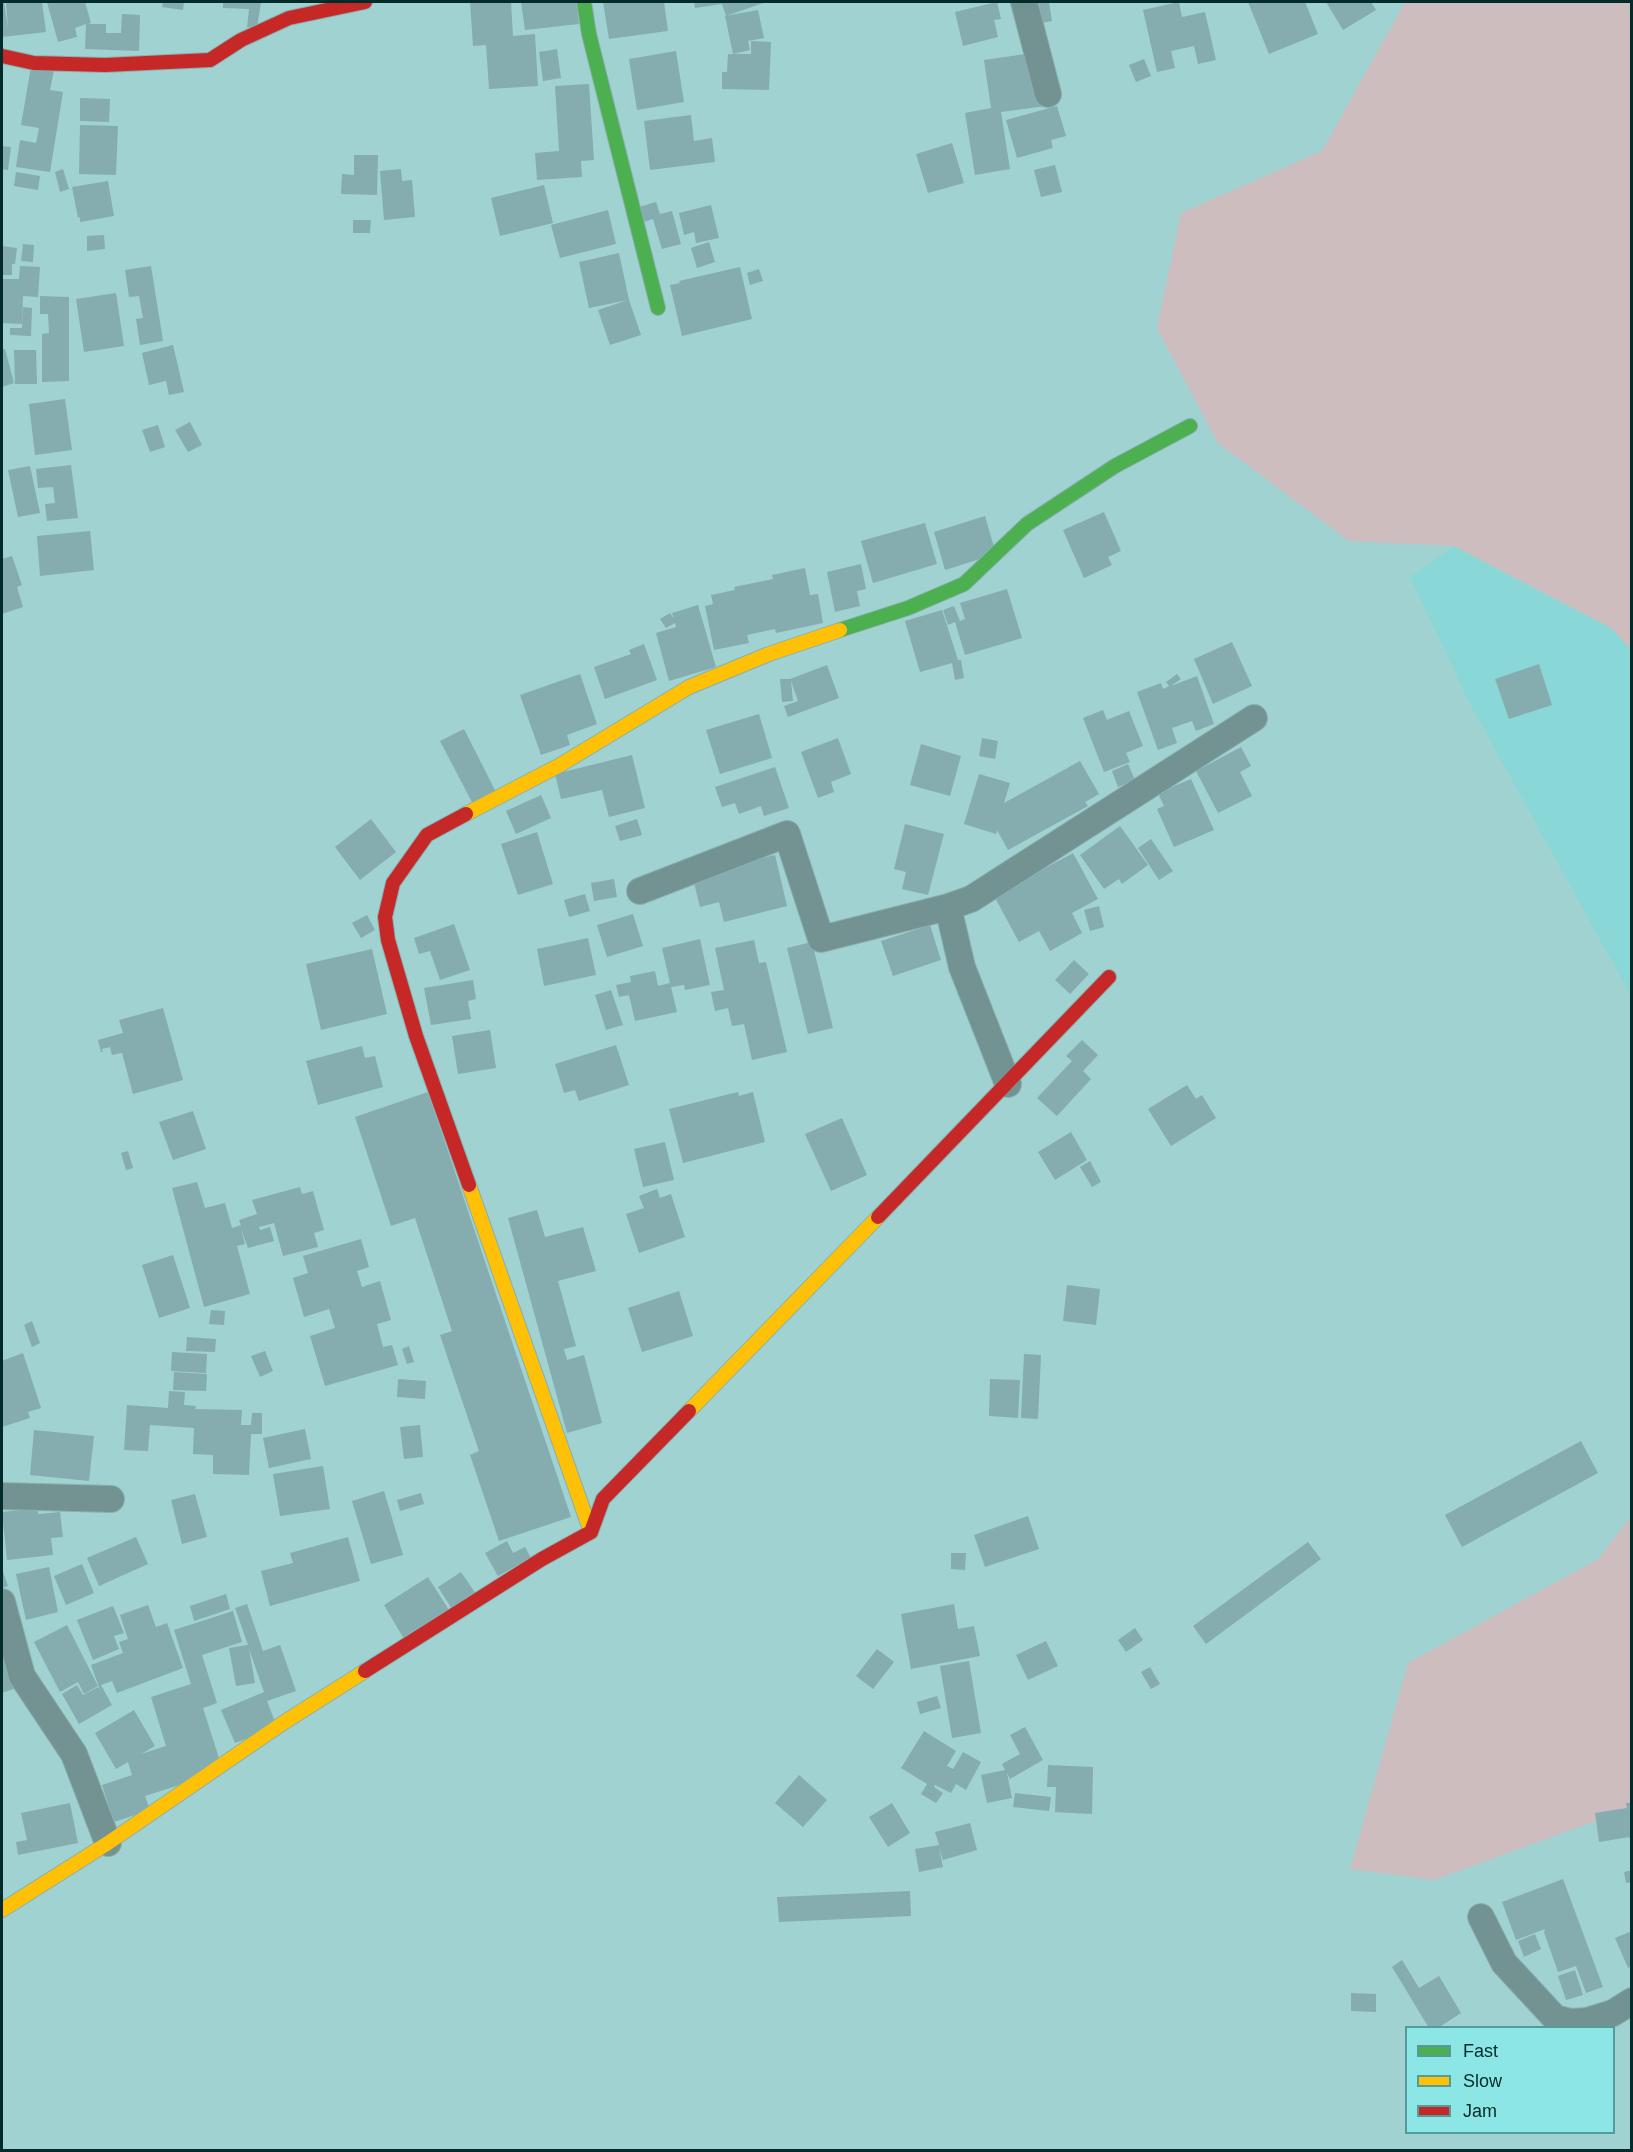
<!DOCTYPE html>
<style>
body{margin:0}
#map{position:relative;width:1633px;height:2152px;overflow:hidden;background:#a0d2d1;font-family:Arial,sans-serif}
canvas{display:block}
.frame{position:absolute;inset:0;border:3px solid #022b2a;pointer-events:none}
.legend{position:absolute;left:1405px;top:2026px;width:210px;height:108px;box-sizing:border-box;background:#8ce6e5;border:2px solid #559b9a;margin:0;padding:8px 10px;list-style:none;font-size:18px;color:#022b2a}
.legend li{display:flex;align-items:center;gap:12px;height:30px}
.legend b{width:30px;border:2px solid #559b9a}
</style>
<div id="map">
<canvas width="1633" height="2152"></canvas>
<div class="frame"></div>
<ul class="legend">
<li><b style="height:8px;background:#4caf50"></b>Fast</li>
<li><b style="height:8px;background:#ffc107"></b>Slow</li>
<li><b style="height:8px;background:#c62828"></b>Jam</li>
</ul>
</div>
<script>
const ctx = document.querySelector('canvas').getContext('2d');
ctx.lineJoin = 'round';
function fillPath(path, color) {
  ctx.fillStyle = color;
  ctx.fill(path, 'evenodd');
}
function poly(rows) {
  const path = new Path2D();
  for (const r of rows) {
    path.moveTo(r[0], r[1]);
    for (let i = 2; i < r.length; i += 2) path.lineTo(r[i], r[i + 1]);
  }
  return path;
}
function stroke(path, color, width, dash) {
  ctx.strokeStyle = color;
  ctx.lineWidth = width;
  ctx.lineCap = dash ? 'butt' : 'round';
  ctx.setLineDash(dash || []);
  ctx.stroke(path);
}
const built = poly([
 [1454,546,1611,628,1631,650,1631,996,1470,704,1410,577]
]);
const green = poly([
 [1405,2,1631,2,1631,650,1611,628,1454,546,1349,541,1218,443,1157,328,1181,213,1322,151],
 [1631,1516,1631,1808,1434,1880,1350,1869,1408,1663,1598,1559]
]);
const building = poly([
 [2,2,4,2,8,28,6,2,42,2,46,32,2,37],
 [47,2,85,2,91,23,88,24,106,24,106,33,121,33,122,14,140,15,139,51,85,49,86,24,75,28,77,37,58,42],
 [163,2,184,2,183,10,162,7],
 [223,2,261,2,257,28,247,27,249,9,223,8],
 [470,2,511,2,513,36,535,34,538,86,489,89,486,45,473,46],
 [521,2,576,2,579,24,525,30],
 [603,2,664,2,668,31,609,39],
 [694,2,766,2,726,16,722,4,695,8],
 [997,2,1001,19,994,20,998,37,963,46,955,12],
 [1049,2,1052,21,1042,23,1039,3],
 [1179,2,1182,17,1205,12,1216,60,1198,64,1194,46,1171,51,1175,68,1157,72,1143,10],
 [1248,2,1305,2,1318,34,1269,54],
 [1326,2,1371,2,1376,10,1343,30],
 [758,10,764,38,748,41,750,50,733,54,725,16],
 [751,41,771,42,769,90,722,89,722,72,727,72,728,54,751,54],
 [557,49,561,78,543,81,539,52],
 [676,51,684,102,637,110,629,59],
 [1039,52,1046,106,1001,112,1010,169,975,175,965,113,991,108,984,60],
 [1144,59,1151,76,1136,82,1129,65],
 [32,61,55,65,50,90,63,92,50,172,16,167,20,140,36,143,39,128,21,125],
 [589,84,594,160,581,161,582,177,537,180,535,153,559,151,555,86],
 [80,98,110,99,109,122,80,121],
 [1057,106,1066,136,1051,140,1053,148,1017,158,1006,120],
 [691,115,694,141,712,138,715,162,650,170,644,121],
 [80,125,118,126,116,175,79,174],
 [952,143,964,183,928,193,916,154],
 [2,146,11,147,8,170,2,169],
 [354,155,378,155,377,195,341,194,342,174,354,175],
 [1055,165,1062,192,1041,197,1034,170],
 [63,169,69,189,60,192,55,172],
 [401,169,402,181,412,180,415,217,384,220,380,171],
 [16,172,40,176,38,190,14,186],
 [108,181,114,216,80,222,80,217,78,218,72,187],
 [544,185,553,223,500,236,491,198],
 [656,202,660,214,672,211,681,244,662,249,653,219,643,222,639,207],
 [711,205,719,238,696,243,694,232,684,235,679,213],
 [608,210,616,244,560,258,551,225],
 [353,220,371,220,370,233,353,233],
 [104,235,105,249,87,251,87,236],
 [709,242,715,262,697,268,691,248],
 [23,244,34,245,33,262,21,261],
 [2,246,17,248,15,264,12,264,12,275,2,275],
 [619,253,629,300,641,335,610,345,598,310,628,300,589,308,579,262],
 [20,266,40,267,38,297,23,296,22,324,2,323,2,279,19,279],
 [151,266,163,341,140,345,136,319,143,318,139,296,129,297,125,270],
 [740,267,752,319,682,336,670,285,680,283,679,281],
 [759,269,763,281,750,285,747,273],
 [116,293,124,346,84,352,76,299],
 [40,296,69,297,69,381,42,382,42,334,49,333,48,314,40,314],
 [23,307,32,308,31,336,10,335,10,328,22,328],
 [173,345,184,392,169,395,166,381,149,385,142,353],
 [2,349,5,349,14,383,2,387],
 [14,350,36,350,37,384,15,384],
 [65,399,72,450,35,455,29,404],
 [190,422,202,445,188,452,175,430],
 [158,425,165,447,150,452,142,430],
 [71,465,78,518,47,521,45,504,55,503,53,487,38,488,36,469],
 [30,466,40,513,18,517,8,470],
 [1104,512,1121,551,1108,557,1112,565,1084,578,1063,530],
 [985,516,996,554,945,570,934,532],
 [925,523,937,564,873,583,861,541],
 [90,531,94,570,40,576,37,536],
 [12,556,22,585,17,587,23,607,2,614,2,559],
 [861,564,866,589,857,591,860,606,835,612,827,572],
 [805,568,810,595,818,594,823,623,776,633,775,629,747,635,749,643,714,650,705,606,713,604,711,595,735,590,734,587,773,579,772,575],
 [1007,589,1022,638,965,655,955,622,948,625,943,610,954,606,960,621,965,619,960,603],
 [698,605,716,667,669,681,656,633,676,627,675,623,666,628,660,619,670,613,674,619,672,613],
 [942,610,958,660,961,660,964,678,955,680,952,663,920,672,905,621],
 [1232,642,1252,686,1213,704,1194,659],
 [644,644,657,680,605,699,594,667,631,654,629,650],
 [1539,664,1552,705,1509,719,1495,679],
 [827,665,839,698,788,717,784,706,798,701,791,681,793,701,782,702,780,679,790,679],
 [580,674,597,724,567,735,570,745,541,755,520,695],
 [1177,674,1181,679,1171,686,1197,676,1214,724,1196,731,1192,721,1172,728,1177,743,1158,750,1137,692,1161,683,1163,689,1169,686,1166,682],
 [1103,710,1107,720,1129,711,1143,746,1126,753,1130,762,1104,772,1083,718],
 [759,714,772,758,720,774,706,730],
 [464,729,498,796,475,808,440,741],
 [838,738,851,774,831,782,834,792,818,798,801,752],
 [982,738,998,741,995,759,979,756],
 [921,744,961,756,950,796,910,785],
 [1241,747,1251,766,1240,772,1252,796,1218,813,1196,771],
 [632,755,645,808,609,817,602,790,561,799,555,774],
 [1080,761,1099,794,1085,802,1088,806,1008,850,997,830,996,834,964,824,979,774,1010,783,1004,803],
 [1128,764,1135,780,1118,787,1112,771],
 [775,767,789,808,764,816,761,806,739,814,735,803,722,807,715,787],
 [1191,779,1214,830,1174,847,1157,809,1164,806,1158,793],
 [541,795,551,818,516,834,506,811],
 [371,819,396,852,360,880,335,847],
 [637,819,642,835,620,841,615,826],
 [905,824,944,834,928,895,902,889,906,872,894,869],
 [1120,826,1148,865,1122,884,1119,879,1104,889,1080,855],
 [537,832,553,884,518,895,501,844],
 [1151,839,1173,871,1159,880,1138,848],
 [1073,853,1098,899,1072,913,1082,933,1050,951,1039,931,1019,942,994,896],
 [775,855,787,906,724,922,719,902,700,907,692,875],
 [614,879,617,897,594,901,591,883],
 [585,894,590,911,569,917,564,900],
 [1099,906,1104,927,1090,931,1084,910],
 [633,914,643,946,607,957,597,925],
 [367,915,375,930,361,938,352,923],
 [454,924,470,970,440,980,430,951,419,954,414,938],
 [930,925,941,960,893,976,881,941],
 [588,938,596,975,544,986,537,949],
 [700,939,710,985,685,990,684,985,671,987,677,1012,635,1021,629,995,619,997,616,985,631,982,630,976,655,971,658,986,670,983,662,948],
 [754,940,759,963,766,962,787,1052,752,1060,744,1024,732,1026,728,1008,715,1011,711,992,724,990,715,948],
 [812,942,833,1028,808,1034,787,948],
 [372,949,387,1014,321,1030,306,964],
 [1074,960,1089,974,1070,994,1055,980],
 [473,980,476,999,468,1001,471,1019,431,1025,424,988],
 [611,990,623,1025,606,1030,595,995],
 [163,1008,183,1080,133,1094,122,1053,112,1055,110,1047,102,1049,103,1052,101,1052,98,1040,123,1033,119,1020],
 [490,1030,496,1068,458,1074,452,1036],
 [1082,1040,1098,1055,1083,1071,1091,1079,1057,1116,1037,1098,1072,1061,1066,1056],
 [616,1045,629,1085,579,1101,575,1090,564,1093,555,1064],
 [362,1046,365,1058,375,1056,383,1087,318,1105,306,1061],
 [1187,1085,1196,1099,1202,1095,1216,1118,1171,1146,1148,1109],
 [428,1092,571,1517,499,1541,470,1455,479,1451,440,1335,452,1331,415,1218,391,1226,355,1117],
 [738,1092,739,1096,753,1092,765,1142,683,1163,669,1109],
 [193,1111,206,1149,173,1160,159,1122],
 [842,1118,867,1175,831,1191,805,1134],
 [1071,1132,1087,1160,1055,1180,1038,1152],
 [665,1142,674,1180,643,1187,634,1149],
 [128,1151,133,1168,126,1170,121,1153],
 [1090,1161,1101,1182,1092,1187,1080,1167],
 [197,1182,205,1208,225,1203,232,1228,241,1225,239,1220,257,1214,252,1200,300,1187,302,1194,313,1191,324,1230,314,1233,318,1247,283,1256,274,1223,259,1227,260,1230,270,1227,274,1241,248,1248,241,1229,245,1244,237,1246,250,1294,204,1307,172,1188],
 [657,1189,660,1198,671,1194,685,1237,639,1253,626,1214,644,1208,639,1196],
 [537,1210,545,1237,583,1227,596,1271,558,1281,576,1346,564,1349,567,1360,584,1355,602,1423,567,1433,508,1218],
 [361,1239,369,1267,357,1271,362,1287,380,1281,391,1320,377,1324,383,1347,392,1345,398,1365,325,1386,310,1336,335,1328,329,1309,304,1317,293,1278,308,1273,303,1256],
 [173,1255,190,1308,159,1318,142,1265],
 [1067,1285,1100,1289,1096,1325,1063,1321],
 [679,1291,693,1336,642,1352,628,1308],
 [211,1310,225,1311,224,1325,209,1324],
 [32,1321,40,1343,32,1347,24,1325],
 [187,1337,216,1339,215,1352,186,1351],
 [409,1346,414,1362,407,1364,402,1349],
 [265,1351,273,1371,260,1377,251,1356],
 [172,1352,207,1354,206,1373,171,1371],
 [23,1353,41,1408,28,1412,30,1418,2,1427,2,1361],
 [1024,1354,1041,1355,1038,1419,1021,1418],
 [174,1372,207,1374,206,1391,173,1390],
 [398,1379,426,1381,425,1399,397,1397],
 [990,1379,1020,1380,1018,1418,989,1416],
 [169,1391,185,1392,184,1405,196,1406,195,1409,242,1410,241,1425,251,1425,252,1413,262,1413,262,1434,251,1434,249,1475,213,1474,213,1455,193,1454,194,1428,150,1425,148,1451,124,1450,127,1405,168,1408],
 [420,1425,423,1457,404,1459,400,1427],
 [305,1429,311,1459,269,1468,263,1438],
 [34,1430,94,1436,89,1481,30,1475],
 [1581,1441,1598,1473,1462,1547,1445,1515],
 [323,1466,330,1509,280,1516,273,1474],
 [384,1491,403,1555,371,1564,352,1501],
 [421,1493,424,1504,400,1511,397,1500],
 [195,1494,207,1537,182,1544,171,1500],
 [38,1508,38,1514,60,1512,63,1537,51,1538,53,1555,7,1560,2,1512],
 [1028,1516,1039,1549,985,1567,974,1535],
 [136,1537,148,1564,99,1586,87,1558],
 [348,1537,360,1581,270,1606,261,1571,293,1563,290,1553],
 [507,1541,513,1553,525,1547,531,1558,498,1576,485,1553],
 [1308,1542,1321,1559,1206,1644,1193,1626],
 [951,1553,966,1553,965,1570,951,1569],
 [82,1564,94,1593,66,1605,54,1576],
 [49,1567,58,1612,26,1620,16,1574],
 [2,1569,8,1586,2,1588],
 [461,1572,476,1594,452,1609,438,1587],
 [428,1577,449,1610,404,1639,384,1605],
 [226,1594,230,1609,194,1621,190,1606],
 [247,1604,263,1651,280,1645,296,1691,267,1701,277,1727,235,1743,221,1710,264,1692,249,1649,255,1683,236,1686,229,1648,248,1645,235,1608],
 [954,1604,958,1629,974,1626,980,1656,911,1669,901,1614],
 [148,1605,156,1627,167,1623,183,1668,117,1693,112,1681,101,1685,112,1705,79,1724,62,1694,77,1685,83,1695,98,1687,100,1690,91,1665,123,1653,119,1642,128,1639,120,1615],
 [113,1606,124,1633,114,1636,119,1649,93,1660,77,1620],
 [233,1611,242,1642,202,1655,217,1703,203,1708,219,1758,195,1780,145,1796,150,1810,114,1822,102,1785,132,1775,128,1762,116,1769,95,1733,134,1710,155,1746,141,1754,166,1746,151,1697,191,1684,174,1630],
 [67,1625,98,1686,84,1694,78,1682,60,1692,34,1642],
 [1135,1628,1143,1640,1126,1652,1118,1640],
 [2,1641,31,1683,2,1693],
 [1046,1641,1058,1666,1028,1680,1016,1655],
 [877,1649,894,1662,873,1689,856,1676],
 [969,1661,981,1733,952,1738,940,1666],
 [1150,1667,1160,1684,1151,1689,1141,1672],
 [937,1696,941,1708,920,1714,917,1702],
 [1025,1727,1043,1760,1010,1779,1007,1773,1012,1798,987,1803,981,1775,1005,1770,1002,1764,1020,1754,1010,1735],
 [924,1731,956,1751,947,1766,953,1769,963,1752,981,1762,966,1790,956,1784,951,1793,935,1785,934,1787,943,1793,936,1803,921,1794,927,1784,901,1768],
 [1048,1765,1093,1767,1092,1814,1055,1812,1056,1787,1047,1787],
 [799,1775,827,1800,803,1827,775,1803],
 [1015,1793,1051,1797,1049,1811,1013,1807],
 [70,1803,78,1843,18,1855,16,1842,27,1840,21,1813],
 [892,1803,910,1833,888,1847,869,1817],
 [1626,1803,1632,1803,1632,1843,1629,1837,1599,1842,1595,1813,1627,1808],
 [970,1823,977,1850,943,1860,939,1848,943,1867,919,1872,915,1849,939,1845,935,1832],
 [1632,1870,1632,1882,1626,1883,1624,1872],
 [1563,1879,1603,1987,1586,1993,1576,1966,1558,1972,1544,1932,1545,1929,1516,1940,1502,1902],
 [910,1891,911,1916,779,1922,777,1897],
 [1632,1931,1632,1966,1628,1968,1615,1938],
 [1535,1934,1541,1949,1524,1957,1518,1941],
 [1402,1960,1419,1988,1439,1976,1461,2013,1438,2028,1429,2028,1392,1967],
 [1575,1970,1583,1995,1566,2000,1558,1976],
 [1351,1993,1376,1994,1376,2012,1351,2011]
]);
const street = poly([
 [1024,2,1048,94],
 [640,891,787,834,821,939,948,907,971,899,1254,718],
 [948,907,962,967,1008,1084],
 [2,1496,111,1499],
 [2,1602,22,1676,74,1754,108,1843],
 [1481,1917,1504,1963,1555,2018,1571,2022,1587,2021,1613,2013,1632,2001]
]);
const fast = poly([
 [584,2,589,34,658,308],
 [840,630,908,608,964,584,1027,524,1115,466,1190,426]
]);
const slow = poly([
 [466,814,560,765,689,687,769,654,840,630],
 [469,1185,591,1532],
 [689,1411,878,1217],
 [2,1910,108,1843,283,1723,365,1671]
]);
const jam = poly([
 [2,56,34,63,105,65,210,60,241,40,289,18,365,2],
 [466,814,427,835,393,883,385,917,388,940,416,1036,469,1185],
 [878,1217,1109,977],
 [365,1671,542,1559,591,1532,603,1499,689,1411]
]);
fillPath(built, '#89d8d7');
fillPath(green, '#cebdbf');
fillPath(building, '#85acaf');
stroke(street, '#88b0af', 28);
stroke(fast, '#88b0af', 16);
stroke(slow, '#88b0af', 16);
stroke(jam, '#88b0af', 16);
stroke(street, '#739393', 26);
stroke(fast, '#4caf50', 14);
stroke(slow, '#ffc107', 14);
stroke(jam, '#c62828', 14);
</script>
